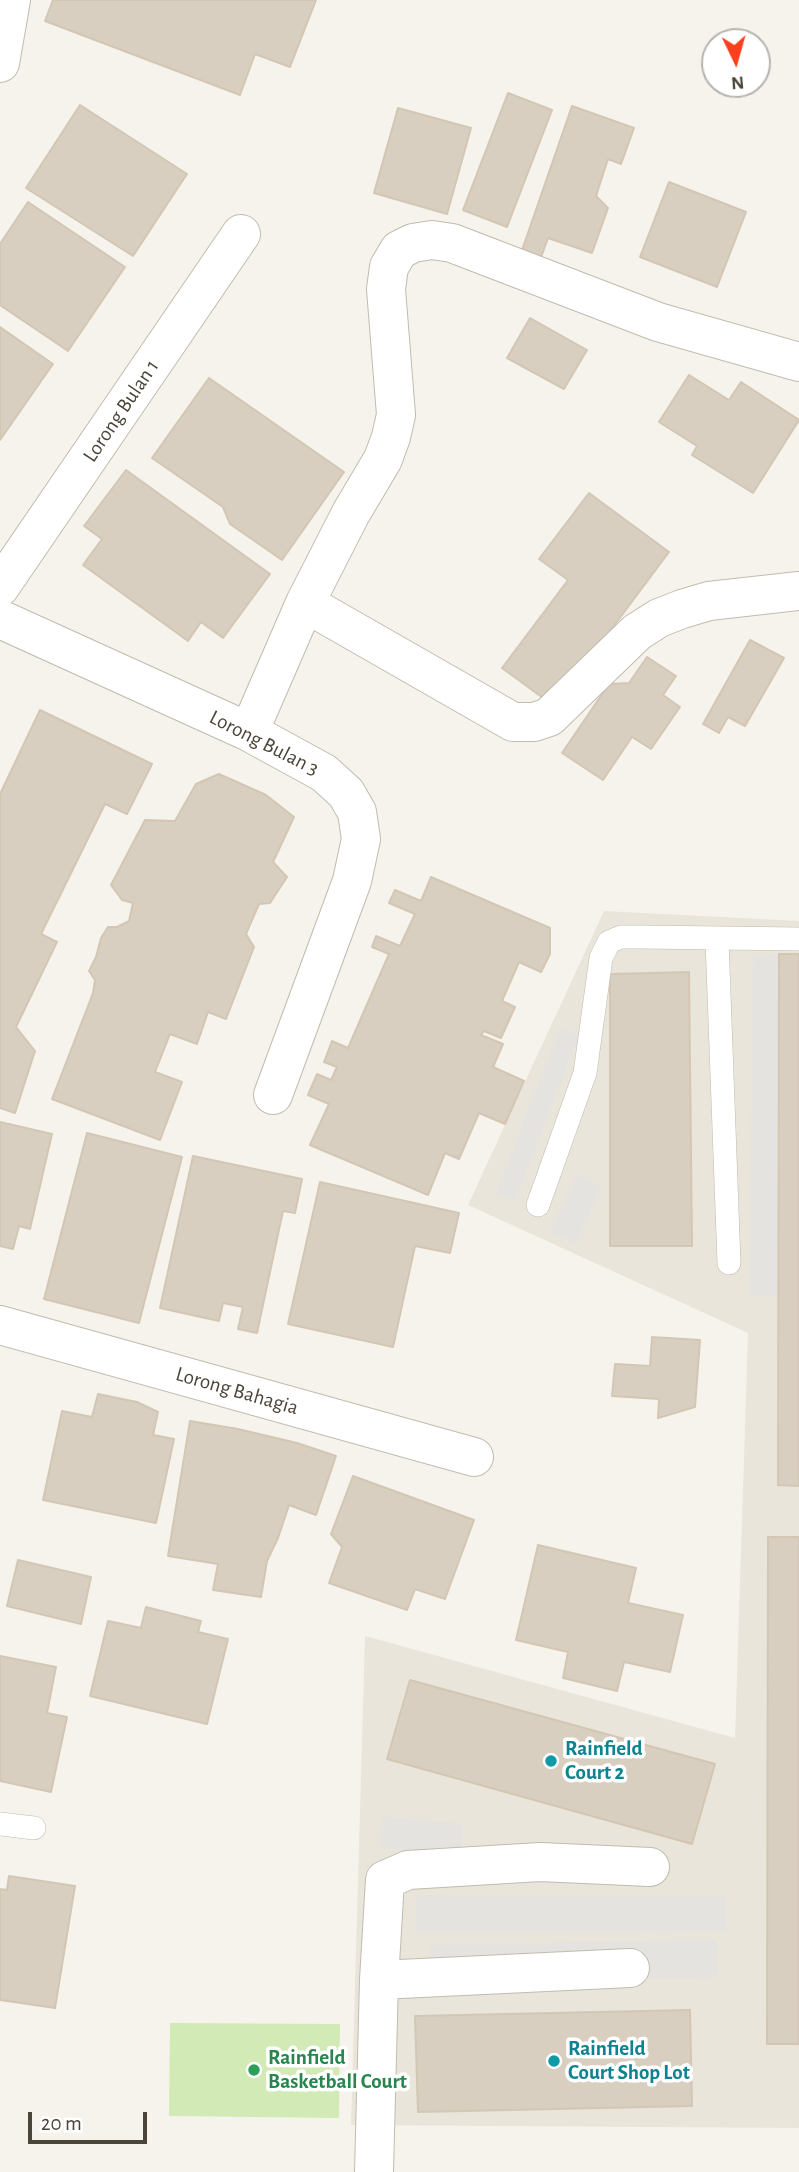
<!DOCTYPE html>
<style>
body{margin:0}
#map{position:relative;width:799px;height:2172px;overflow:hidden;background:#f6f3ec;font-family:"Alegreya Sans",sans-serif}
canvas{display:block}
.north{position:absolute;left:701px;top:28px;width:70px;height:70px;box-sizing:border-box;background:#fff;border:2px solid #b7b4b0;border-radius:50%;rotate:175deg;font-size:19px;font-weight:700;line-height:28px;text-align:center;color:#4b4439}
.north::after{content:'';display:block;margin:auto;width:24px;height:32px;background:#fc3f1d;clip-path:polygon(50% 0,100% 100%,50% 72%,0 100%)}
.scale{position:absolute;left:28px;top:2112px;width:119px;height:32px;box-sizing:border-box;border:4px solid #4b4439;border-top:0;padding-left:9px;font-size:21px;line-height:24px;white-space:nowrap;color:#4b4439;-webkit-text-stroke:5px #fff;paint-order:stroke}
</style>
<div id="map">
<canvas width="799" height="2172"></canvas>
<div class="north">N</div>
<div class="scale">20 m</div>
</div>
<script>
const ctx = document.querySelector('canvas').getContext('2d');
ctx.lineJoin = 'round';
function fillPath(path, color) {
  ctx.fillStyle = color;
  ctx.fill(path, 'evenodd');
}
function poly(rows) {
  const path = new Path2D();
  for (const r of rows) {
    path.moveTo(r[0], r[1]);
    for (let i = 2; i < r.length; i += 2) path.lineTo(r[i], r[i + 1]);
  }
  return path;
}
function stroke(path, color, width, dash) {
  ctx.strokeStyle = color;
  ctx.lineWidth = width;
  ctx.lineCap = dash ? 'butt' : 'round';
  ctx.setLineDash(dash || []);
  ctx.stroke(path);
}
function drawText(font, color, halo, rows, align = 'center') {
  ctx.font = font + ' "Alegreya Sans",sans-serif';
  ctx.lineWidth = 7;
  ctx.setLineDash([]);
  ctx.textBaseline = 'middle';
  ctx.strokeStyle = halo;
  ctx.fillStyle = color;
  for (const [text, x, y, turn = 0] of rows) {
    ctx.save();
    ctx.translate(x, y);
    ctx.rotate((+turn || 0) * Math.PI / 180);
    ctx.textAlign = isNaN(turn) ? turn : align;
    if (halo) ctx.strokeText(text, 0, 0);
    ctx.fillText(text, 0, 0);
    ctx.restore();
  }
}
const residential = poly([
 [604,911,799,921,799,2128,351,2125,365,1636,735,1738,748,1333,468,1205]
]);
const green = poly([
 [170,2023,340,2024,339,2118,169,2116]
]);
const parking = poly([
 [779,954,779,1297,749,1296,753,956],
 [559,1029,579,1035,515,1201,496,1194],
 [577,1174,602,1186,576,1243,550,1232],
 [382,1816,463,1824,460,1855,379,1848],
 [416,1895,726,1895,726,1931,416,1932],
 [717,1940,717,1977,431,1982,430,1945]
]);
const building = poly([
 [53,0,316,0,290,67,255,54,240,95,45,21,53,0],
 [508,93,552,110,507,227,463,210,508,93],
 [80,105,187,174,133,256,26,188,80,105],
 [572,106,634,128,621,164,608,159,596,196,608,208,592,253,548,238,540,260,521,253,572,106],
 [398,108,471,128,447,214,374,193,398,108],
 [669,182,746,212,717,287,640,257,669,182],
 [28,202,125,267,68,351,0,305,0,244,28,202],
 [530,318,587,350,564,389,507,358,530,318],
 [0,327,53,364,0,440,0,327],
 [689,375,729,400,741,382,799,420,753,493,692,455,697,446,659,422,689,375],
 [209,378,344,472,282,560,230,524,223,507,152,458,209,378],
 [126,470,270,574,223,638,201,622,188,641,83,565,102,539,84,526,126,470],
 [589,493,669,552,554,706,502,668,568,580,539,559,589,493],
 [750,640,784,658,745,726,728,717,719,733,703,724,750,640],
 [647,657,676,676,663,695,680,707,651,749,632,737,603,780,562,753,609,684,629,683,647,657],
 [40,710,152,764,127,814,105,804,41,934,57,942,16,1027,35,1051,15,1113,0,1108,0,794,40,710],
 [219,774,266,795,294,817,273,862,287,877,270,903,259,904,246,934,254,947,226,1019,208,1012,197,1044,170,1034,155,1072,182,1082,160,1140,52,1099,93,993,95,980,89,971,96,957,101,938,108,927,117,927,129,921,133,903,122,900,111,885,145,820,175,821,196,784,219,774],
 [431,877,550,928,550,954,541,972,519,962,502,1001,515,1007,501,1038,484,1031,481,1035,503,1044,493,1067,524,1081,505,1124,479,1113,459,1159,445,1153,428,1195,310,1145,329,1104,308,1095,317,1074,331,1080,337,1067,324,1062,332,1041,348,1048,389,954,372,947,376,936,400,946,415,914,389,903,395,890,421,901,431,877],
 [779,954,799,954,799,1486,778,1485,779,954],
 [689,972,692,1246,610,1246,610,974,689,972],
 [0,1122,52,1134,30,1229,19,1226,13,1249,0,1246,0,1122],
 [87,1133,182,1157,139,1323,44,1299,87,1133],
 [193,1156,302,1179,295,1213,283,1211,257,1333,238,1329,243,1307,223,1303,219,1321,160,1308,193,1156],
 [320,1182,459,1213,450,1253,415,1246,393,1347,288,1324,320,1182],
 [652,1337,700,1340,695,1407,658,1418,659,1399,612,1396,615,1364,650,1366,652,1337],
 [98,1394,137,1402,158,1412,153,1435,174,1439,156,1523,43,1500,62,1411,92,1417,98,1394],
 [190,1421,238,1429,297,1443,336,1456,316,1515,289,1505,278,1538,267,1561,261,1597,213,1590,218,1564,168,1556,190,1421],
 [353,1476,474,1520,445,1599,415,1589,407,1610,329,1583,342,1547,331,1534,353,1476],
 [768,1537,799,1537,799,2044,767,2044,768,1537],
 [538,1545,636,1568,628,1603,683,1615,670,1672,624,1662,617,1691,563,1678,568,1652,516,1640,538,1545],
 [18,1560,91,1577,81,1624,7,1606,18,1560],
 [146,1607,201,1621,198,1632,228,1639,207,1724,90,1696,108,1621,141,1628,146,1607],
 [0,1656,56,1667,47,1713,67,1717,51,1792,0,1781,0,1656],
 [410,1680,715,1764,692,1844,387,1759,410,1680],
 [9,1876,75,1886,55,2008,0,2000,0,1889,7,1890,9,1876],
 [690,2010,692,2106,418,2112,415,2016,690,2010]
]);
const service = poly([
 [717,940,729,1263],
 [538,1205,585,1073,601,958,609,942,621,937,641,937,799,939],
 [0,1824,34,1828]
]);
const minor = poly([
 [0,63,11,0],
 [0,587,241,234],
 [305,603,513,722,534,722,549,717,637,632,659,618,682,609,709,601,799,591],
 [0,619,249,732,324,773,346,793,357,812,361,839,352,881,273,1095],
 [249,732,305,603,351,513,383,459,391,437,396,415,386,289,389,267,399,250,413,243,432,240,452,243,658,322,799,362],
 [0,1325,474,1457],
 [379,1980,385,1880,408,1870,540,1862,650,1867],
 [374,2172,379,1980,630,1968]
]);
const markers = [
 [551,1761,7,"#0f9aa8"],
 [554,2061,7,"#0f9aa8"],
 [254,2070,7,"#2e9e5b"]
];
const streetNames = [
 ["Lorong Bulan 1",121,411,-56],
 ["Lorong Bulan 3",264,743,27],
 ["Lorong Bahagia",237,1391,16]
];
const cultureNames = [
 ["Rainfield",565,1749],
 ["Court 2",565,1773],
 ["Rainfield",568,2049],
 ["Court Shop Lot",568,2073]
];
const leisureNames = [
 ["Rainfield",268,2058],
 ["Basketball Court",268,2082]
];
fillPath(residential, '#eae5da');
fillPath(green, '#d2eab5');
fillPath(parking, '#e5e3e0');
fillPath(building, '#d8cfc1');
stroke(building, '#d3c7b4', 2);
stroke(service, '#c2bbae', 24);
stroke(minor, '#c2bbae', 40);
stroke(service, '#fff', 23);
stroke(minor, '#fff', 38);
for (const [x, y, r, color] of markers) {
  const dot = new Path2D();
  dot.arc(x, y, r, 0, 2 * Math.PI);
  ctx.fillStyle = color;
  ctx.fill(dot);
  stroke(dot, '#fff', 2.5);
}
drawText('21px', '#4b4439', '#fff', streetNames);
drawText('bold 21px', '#0d838f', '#fff', cultureNames, 'left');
drawText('bold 21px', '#27864d', '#fff', leisureNames, 'left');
</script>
